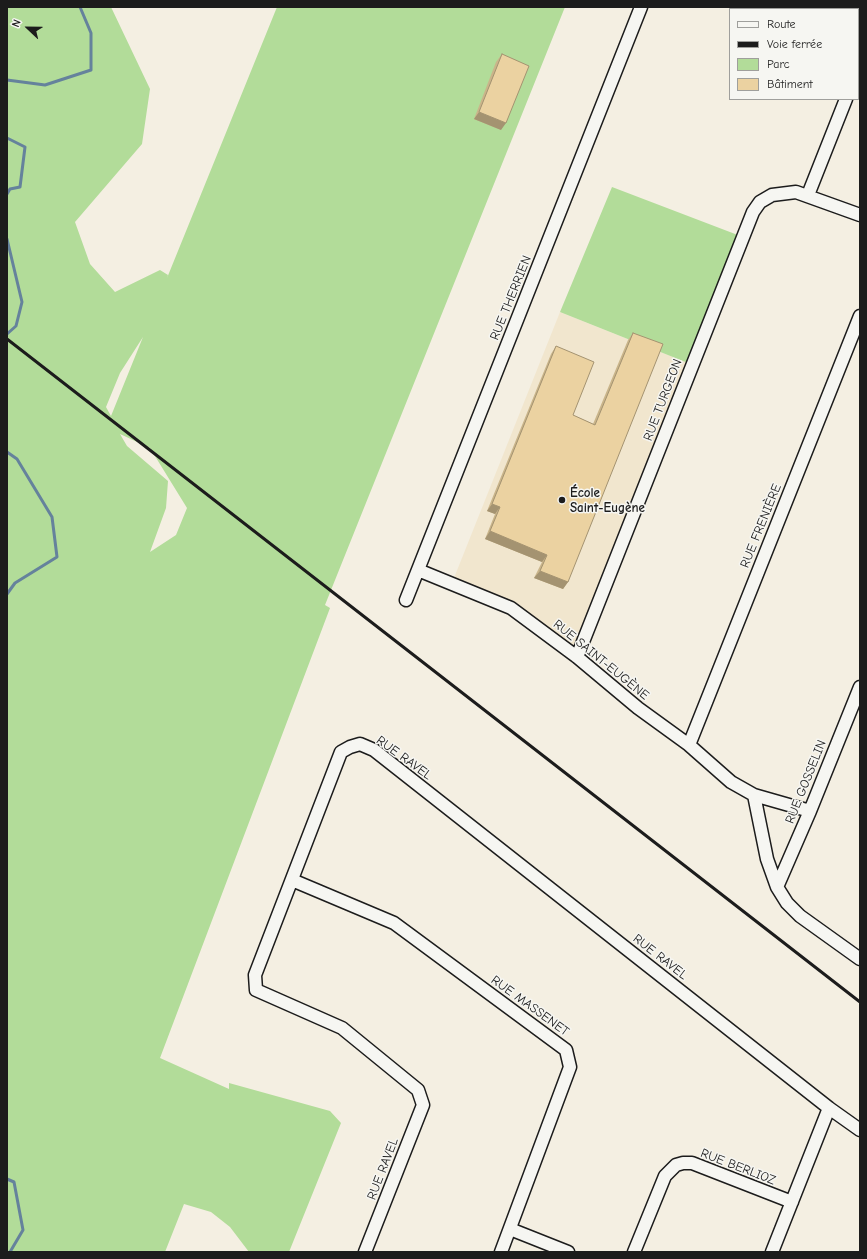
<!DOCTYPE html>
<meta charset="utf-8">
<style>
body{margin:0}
#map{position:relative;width:867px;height:1259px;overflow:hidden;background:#f4efe2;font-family:"Comic Neue",sans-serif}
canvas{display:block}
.frame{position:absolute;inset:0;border:8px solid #1c1c1c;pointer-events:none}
.legend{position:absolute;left:729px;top:8px;width:130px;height:92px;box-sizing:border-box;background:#f6f6f2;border:1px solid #9f9f9c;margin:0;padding:5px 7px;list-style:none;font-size:12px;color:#1c1c1c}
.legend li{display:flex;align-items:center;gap:8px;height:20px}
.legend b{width:20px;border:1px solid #9f9f9c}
.north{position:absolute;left:8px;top:8px;width:40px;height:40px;-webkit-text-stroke:3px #f6f6f2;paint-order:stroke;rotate:292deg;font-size:11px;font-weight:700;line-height:16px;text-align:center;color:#1c1c1c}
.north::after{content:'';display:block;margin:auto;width:14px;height:18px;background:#1c1c1c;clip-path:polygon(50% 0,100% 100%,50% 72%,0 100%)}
</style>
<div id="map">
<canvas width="867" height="1259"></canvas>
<div class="frame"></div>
<ul class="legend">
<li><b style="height:5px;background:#f6f6f2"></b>Route</li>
<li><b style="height:5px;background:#1c1c1c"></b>Voie ferrée</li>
<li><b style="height:11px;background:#b2dc99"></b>Parc</li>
<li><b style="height:11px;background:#ebd2a1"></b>Bâtiment</li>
</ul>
<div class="north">N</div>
</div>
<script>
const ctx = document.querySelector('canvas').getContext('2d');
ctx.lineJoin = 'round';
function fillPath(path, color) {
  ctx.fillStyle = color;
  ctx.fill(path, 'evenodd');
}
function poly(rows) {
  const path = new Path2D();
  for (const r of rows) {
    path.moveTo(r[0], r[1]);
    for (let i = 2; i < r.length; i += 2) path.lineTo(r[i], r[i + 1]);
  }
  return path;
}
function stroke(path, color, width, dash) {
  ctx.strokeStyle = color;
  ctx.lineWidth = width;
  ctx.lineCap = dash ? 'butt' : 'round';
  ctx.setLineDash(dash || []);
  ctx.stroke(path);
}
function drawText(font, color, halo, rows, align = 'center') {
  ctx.font = font + ' "Comic Neue",sans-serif';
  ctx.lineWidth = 3;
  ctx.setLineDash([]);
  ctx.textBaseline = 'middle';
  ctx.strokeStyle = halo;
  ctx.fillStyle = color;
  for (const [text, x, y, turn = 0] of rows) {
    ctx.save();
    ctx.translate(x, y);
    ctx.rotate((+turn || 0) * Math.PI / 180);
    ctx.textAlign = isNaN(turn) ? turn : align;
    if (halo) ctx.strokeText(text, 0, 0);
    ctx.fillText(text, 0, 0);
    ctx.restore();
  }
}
const built = poly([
 [775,7,860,7,860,38,858,38,858,9,781,9],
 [560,312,693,365,577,657,511,608,452,583]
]);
const green = poly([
 [7,7,111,7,150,89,142,144,75,222,90,264,115,292,160,270,168,275,167,278,277,7,565,7,325,605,330,608,160,1058,229,1089,229,1083,330,1111,341,1123,289,1252,249,1252,230,1227,211,1212,184,1204,165,1252,7,1252],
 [143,337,111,416,106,407,120,373],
 [120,434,150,448,187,508,176,535,150,552,166,508,168,481,127,446],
 [612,187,743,237,693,365,560,312]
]);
const stream = poly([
 [7,80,45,85,91,70,91,33,80,7],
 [7,138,25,147,20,187,10,189,7,194],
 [7,239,22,302,16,326,7,334],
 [7,452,17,459,52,517,57,557,15,583,7,594],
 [7,1179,14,1182,23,1230,10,1252]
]);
const minor = poly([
 [777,7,783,9],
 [858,37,860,38],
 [858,69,860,64],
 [808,195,846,99],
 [418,570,511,608,577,657,638,708,689,745,731,782,754,795,810,811],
 [406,600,641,7],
 [577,657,753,212,760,202,772,195,796,192,860,215],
 [689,745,860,316],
 [754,795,767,859,777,887,787,903,800,916,860,959],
 [292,880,394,923,566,1050,570,1067,501,1252],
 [777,887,810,811,860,687],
 [510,1229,568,1252],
 [365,1252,423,1105,418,1090,342,1028,256,990,255,975,341,752,350,747,360,744,374,750,829,1108,860,1130],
 [634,1252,665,1176,676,1165,683,1163,692,1163,792,1202],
 [772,1252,829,1108]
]);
const rail = poly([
 [7,339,860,1002]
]);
const wall = poly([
 [502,54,501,130,474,119,496,62],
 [633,333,568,582,563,589,534,578,542,562,485,539,495,514,487,511,551,354,556,346,573,415,593,424,628,340]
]);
const shadedWall = poly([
 [479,112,506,123,501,130,474,119],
 [492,504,500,507,495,514,487,511],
 [490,531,547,555,542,562,485,539],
 [540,571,568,582,563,589,534,578]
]);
const building = poly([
 [502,54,529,66,506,123,479,112,502,54],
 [633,333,663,344,568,582,540,571,547,555,490,531,500,507,492,504,556,346,594,362,573,415,595,425,633,333]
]);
const markers = [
 [562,500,4,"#1c1c1c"]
];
const streetNames = [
 ["RUE THERRIEN",511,298,-68],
 ["RUE TURGEON",663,400,-69],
 ["RUE FRENIÈRE",761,526,-68],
 ["RUE SAINT-EUGÈNE",601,660,39],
 ["RUE RAVEL",404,758,36],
 ["RUE GOSSELIN",806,782,-68],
 ["RUE RAVEL",660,957,38],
 ["RUE MASSENET",530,1006,36],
 ["RUE BERLIOZ",738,1167,21],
 ["RUE RAVEL",383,1169,-69]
];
const poiNames = [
 ["École",570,493],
 ["Saint-Eugène",570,508]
];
fillPath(built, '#f1e6ce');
fillPath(green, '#b2dc99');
stroke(stream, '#65829c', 3);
stroke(minor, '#1c1c1c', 15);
stroke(minor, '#f6f6f2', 12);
stroke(rail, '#1c1c1c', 3);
fillPath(wall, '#cab58a');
fillPath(shadedWall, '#a49371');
fillPath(building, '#ebd2a1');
stroke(building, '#a49371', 1);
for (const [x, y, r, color] of markers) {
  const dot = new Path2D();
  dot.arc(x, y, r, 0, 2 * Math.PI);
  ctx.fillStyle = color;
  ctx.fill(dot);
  stroke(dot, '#f6f6f2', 1.5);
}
drawText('13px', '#1c1c1c', '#f6f6f2', streetNames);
drawText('bold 13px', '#1c1c1c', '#f6f6f2', poiNames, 'left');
</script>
